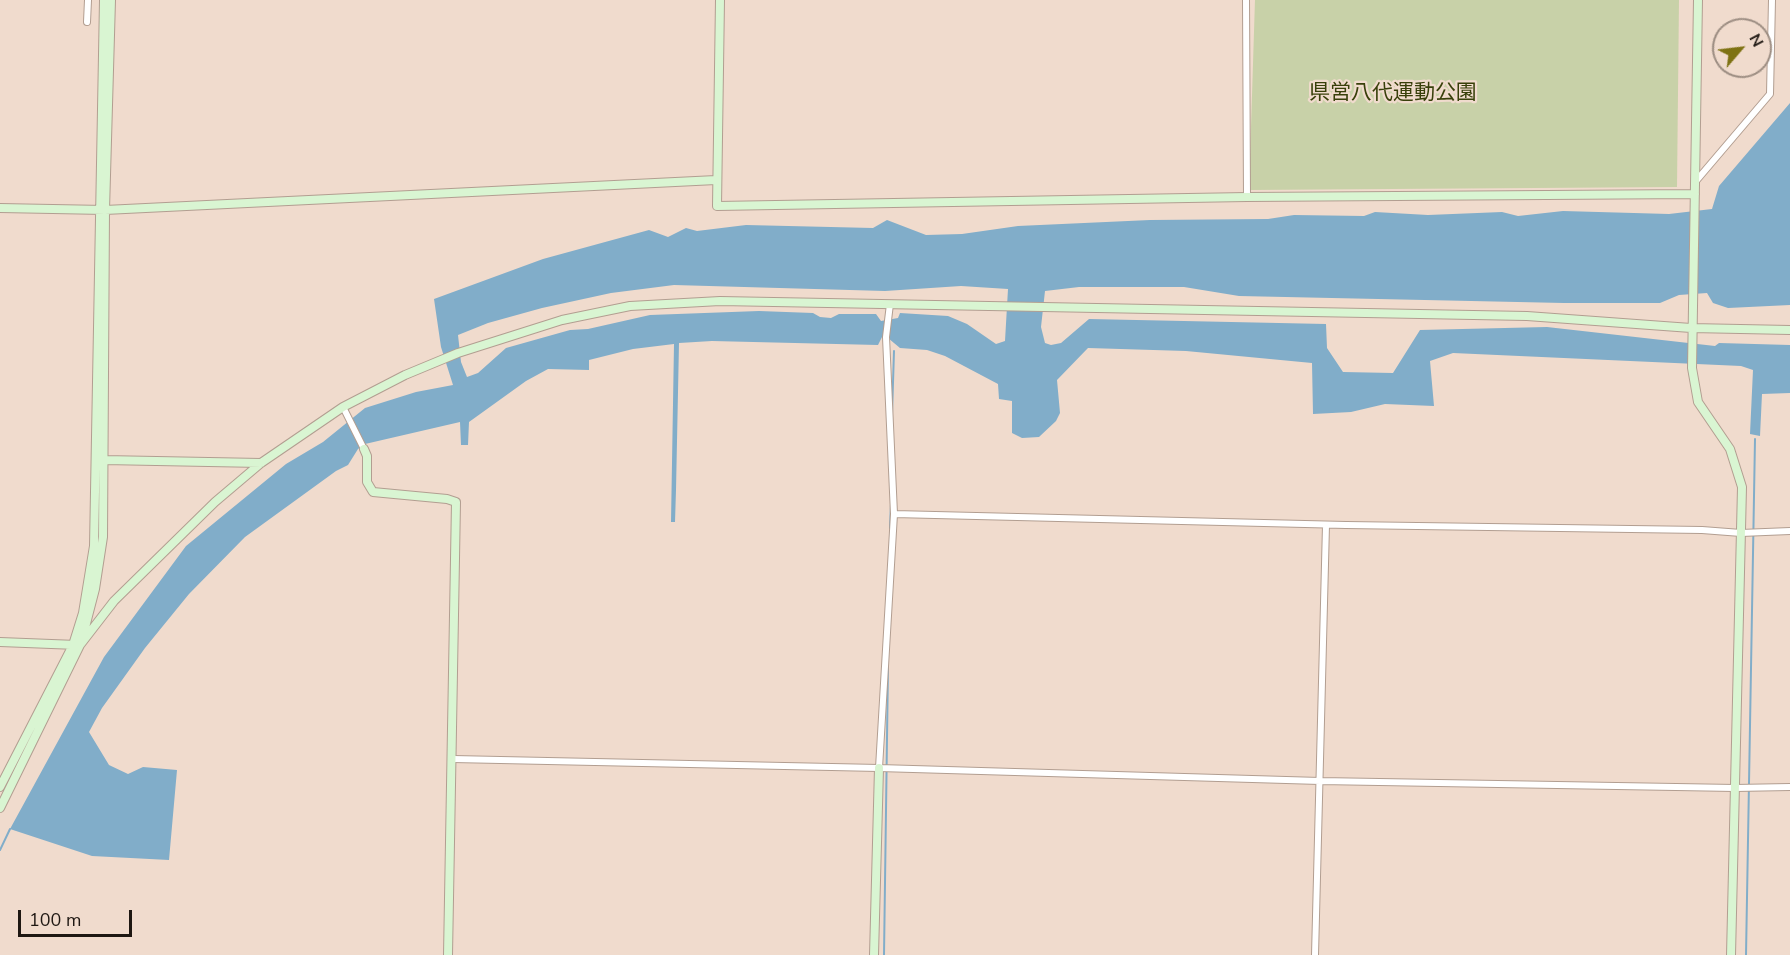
<!DOCTYPE html>
<meta charset="utf-8">
<style>
body{margin:0}
#map{position:relative;width:1790px;height:955px;overflow:hidden;background:#f0dbcd;font-family:"Nunito Sans",sans-serif}
canvas{display:block}
.north{position:absolute;left:1712px;top:18px;width:60px;height:60px;box-sizing:border-box;background:#f0dbcd;border:2px solid #9c8d82;border-radius:50%;rotate:62deg;font-size:16px;font-weight:700;line-height:24px;text-align:center;color:#1e1712}
.north::after{content:'';display:block;margin:auto;width:21px;height:27px;background:#7e7213;clip-path:polygon(50% 0,100% 100%,50% 72%,0 100%)}
.scale{position:absolute;left:18px;top:910px;width:114px;height:27px;box-sizing:border-box;border:3px solid #1e1712;border-top:0;padding-left:8px;font-size:18px;line-height:21px;white-space:nowrap;color:#1e1712;-webkit-text-stroke:4px #f0dbcd;paint-order:stroke}
</style>
<div id="map">
<canvas width="1790" height="955"></canvas>
<div class="north">N</div>
<div class="scale">100 m</div>
</div>
<script>
const ctx = document.querySelector('canvas').getContext('2d');
ctx.lineJoin = 'round';
function fillPath(path, color) {
  ctx.fillStyle = color;
  ctx.fill(path, 'evenodd');
}
function poly(rows) {
  const path = new Path2D();
  for (const r of rows) {
    path.moveTo(r[0], r[1]);
    for (let i = 2; i < r.length; i += 2) path.lineTo(r[i], r[i + 1]);
  }
  return path;
}
function stroke(path, color, width, dash) {
  ctx.strokeStyle = color;
  ctx.lineWidth = width;
  ctx.lineCap = dash ? 'butt' : 'round';
  ctx.setLineDash(dash || []);
  ctx.stroke(path);
}
function drawText(font, color, halo, rows, align = 'center') {
  ctx.font = font + ' "Nunito Sans","Noto Sans JP",sans-serif';
  ctx.lineWidth = 4.5;
  ctx.setLineDash([]);
  ctx.textBaseline = 'middle';
  ctx.strokeStyle = halo;
  ctx.fillStyle = color;
  for (const [text, x, y, turn = 0] of rows) {
    ctx.save();
    ctx.translate(x, y);
    ctx.rotate((+turn || 0) * Math.PI / 180);
    ctx.textAlign = isNaN(turn) ? turn : align;
    if (halo) ctx.strokeText(text, 0, 0);
    ctx.fillText(text, 0, 0);
    ctx.restore();
  }
}
const green = poly([
 [1255,0,1679,0,1677,187,1249,190]
]);
const water = poly([
 [1790,80,1790,305,1728,308,1713,303,1707,293,1679,295,1660,303,1564,303,1239,296,1184,287,1079,287,1045,291,1041,327,1045,343,1051,345,1061,343,1089,319,1326,324,1327,348,1343,372,1393,373,1420,330,1547,327,1715,346,1719,343,1790,345,1790,393,1762,394,1760,436,1750,434,1753,370,1741,366,1453,353,1430,361,1434,406,1385,404,1351,412,1313,414,1312,363,1186,351,1088,348,1057,380,1060,413,1056,421,1039,437,1022,438,1012,433,1012,401,999,399,998,384,945,356,927,350,900,348,888,338,882,337,878,345,712,341,679,343,676,490,675,522,671,522,674,344,633,349,589,360,589,370,548,369,526,381,469,422,468,445,461,445,460,422,365,444,358,449,348,465,336,471,245,537,189,594,145,648,102,708,89,732,109,765,128,774,143,767,177,770,169,860,92,856,10,829,104,657,186,546,286,464,323,442,365,408,416,392,453,385,441,347,434,299,543,259,649,230,668,237,686,228,697,231,746,225,873,228,887,220,926,235,962,234,1018,226,1150,220,1268,219,1294,215,1364,216,1375,212,1428,215,1502,212,1518,216,1563,211,1669,214,1712,209,1719,186,1790,103],
 [674,285,885,291,961,286,1008,289,1005,341,996,344,967,324,948,316,900,313,898,318,881,321,876,314,839,314,831,318,820,317,813,313,759,311,650,315,588,329,570,330,506,348,478,373,467,377,461,362,458,335,488,323,542,308,611,293]
]);
const stream = poly([
 [892,414,894,351],
 [890,528,891,504],
 [0,850,10,829],
 [884,955,888,666],
 [1746,955,1755,439]
]);
const street = poly([
 [1246,0,1247,197],
 [87,22,88,0],
 [1696,181,1770,94,1772,0],
 [343,407,364,449],
 [894,514,1346,525,1702,530,1741,533,1790,531],
 [453,759,879,768,1320,781,1735,788,1790,787],
 [879,768,894,514,886,337,890,304],
 [1315,955,1326,525]
]);
const secondary = poly([
 [720,0,717,206,1247,197,1695,194],
 [1698,0,1692,368,1698,402,1730,449,1742,487,1731,955],
 [0,208,105,210,716,180],
 [364,449,367,456,367,482,373,492,447,499,456,502,448,955],
 [104,460,261,463],
 [82,639,95,589,103,537,105,210,111,0],
 [0,642,77,645],
 [0,787,73,645,83,613,94,546,104,0],
 [0,808,80,645,114,601,215,502,261,463,343,407,405,375,458,353,562,320,630,306,720,301,1527,316,1691,328,1790,330],
 [874,955,879,768]
]);
const parkNames = [
 ["県営八代運動公園",1393,94]
];
fillPath(green, '#c8d1a8');
fillPath(water, '#81adc9');
stroke(stream, '#81adc9', 2);
stroke(street, '#b29e91', 8);
stroke(secondary, '#b29e91', 10);
stroke(street, '#fff', 6);
stroke(secondary, '#d9f5d2', 8);
drawText('21px', '#38400a', '#f0dbcd', parkNames);
</script>
